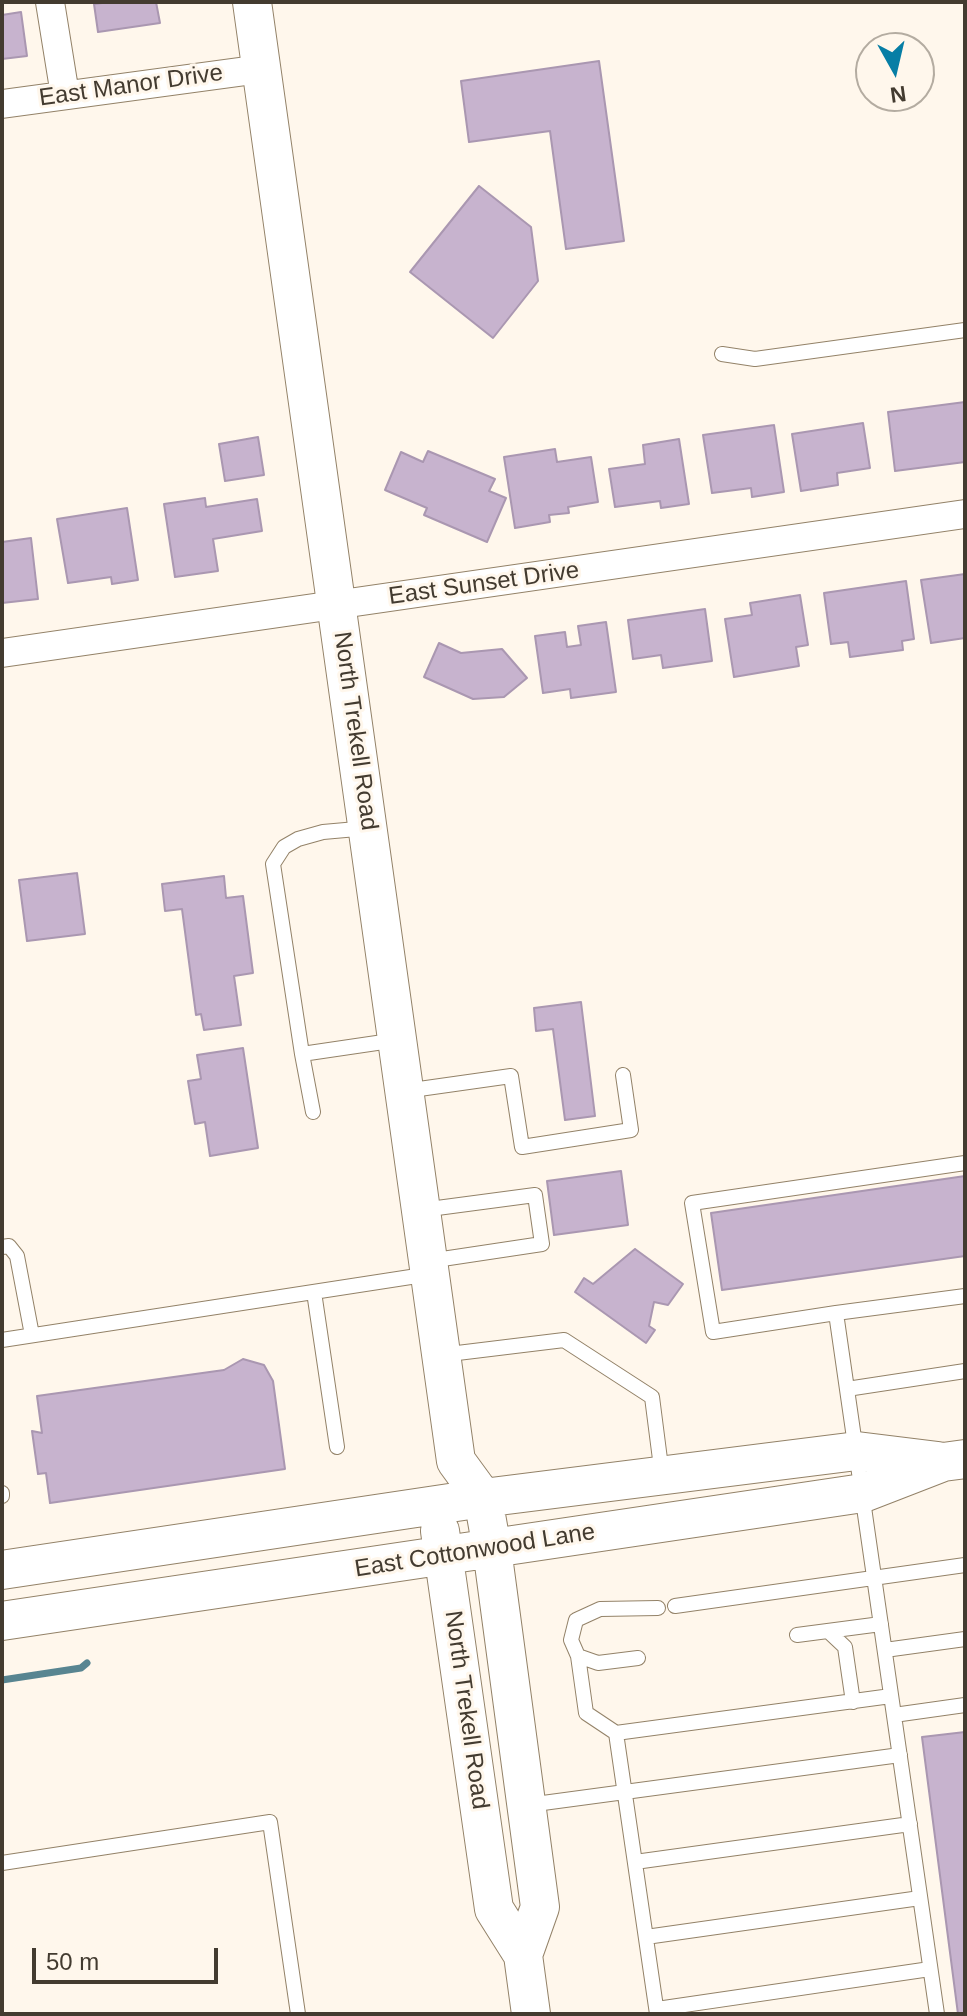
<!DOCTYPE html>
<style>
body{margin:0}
#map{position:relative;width:967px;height:2016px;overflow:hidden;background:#fff7ec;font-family:Helvetica,sans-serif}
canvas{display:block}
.frame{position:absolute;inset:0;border:4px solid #433b30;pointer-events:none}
.north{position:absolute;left:855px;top:32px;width:80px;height:80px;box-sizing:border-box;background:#fff7ec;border:2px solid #b4aca1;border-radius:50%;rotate:172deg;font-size:22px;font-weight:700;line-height:32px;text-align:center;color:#433b30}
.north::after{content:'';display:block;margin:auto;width:28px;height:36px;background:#077ea5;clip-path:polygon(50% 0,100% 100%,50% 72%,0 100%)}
.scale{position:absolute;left:32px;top:1948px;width:186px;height:36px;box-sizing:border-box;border:4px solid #433b30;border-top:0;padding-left:10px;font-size:24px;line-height:28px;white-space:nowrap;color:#433b30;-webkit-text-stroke:6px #fff7ec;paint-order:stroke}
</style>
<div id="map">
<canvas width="967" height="2016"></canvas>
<div class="frame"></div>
<div class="north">N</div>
<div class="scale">50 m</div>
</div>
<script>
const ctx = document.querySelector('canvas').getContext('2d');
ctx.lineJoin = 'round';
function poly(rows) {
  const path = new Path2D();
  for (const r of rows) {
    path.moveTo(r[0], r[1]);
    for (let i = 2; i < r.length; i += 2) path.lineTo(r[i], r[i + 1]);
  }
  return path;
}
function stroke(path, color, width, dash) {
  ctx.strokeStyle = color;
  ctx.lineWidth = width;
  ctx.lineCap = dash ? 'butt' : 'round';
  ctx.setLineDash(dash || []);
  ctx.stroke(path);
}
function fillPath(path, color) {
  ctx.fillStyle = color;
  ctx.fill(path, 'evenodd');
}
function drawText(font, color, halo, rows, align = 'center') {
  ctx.font = font + ' Helvetica,sans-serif';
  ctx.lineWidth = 6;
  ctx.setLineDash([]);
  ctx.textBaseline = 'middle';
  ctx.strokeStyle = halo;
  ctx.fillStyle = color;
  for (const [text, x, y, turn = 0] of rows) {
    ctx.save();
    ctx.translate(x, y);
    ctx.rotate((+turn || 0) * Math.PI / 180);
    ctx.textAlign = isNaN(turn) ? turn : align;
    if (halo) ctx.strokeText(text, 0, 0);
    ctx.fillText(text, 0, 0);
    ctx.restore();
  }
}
const stream = poly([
 [2,1680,81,1668,87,1663]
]);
const building = poly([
 [110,2,156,2,160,23,98,32,94,4,110,2],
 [21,12,27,56,2,59,2,15,21,12],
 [599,61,624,241,566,249,550,131,469,142,461,81,599,61],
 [479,186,531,227,538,281,493,338,410,272,479,186],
 [965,402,965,462,895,471,888,412,965,402],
 [863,423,870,468,837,473,838,485,801,491,792,434,863,423],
 [774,425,784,492,752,497,751,488,712,493,703,435,774,425],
 [258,437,264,475,225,481,219,444,258,437],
 [679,439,689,504,661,508,660,501,615,507,609,469,645,464,643,445,679,439],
 [555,449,557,462,591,457,598,502,568,507,569,513,549,515,550,522,515,528,504,457,555,449],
 [428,451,495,479,489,491,506,498,487,542,424,515,427,508,385,490,401,452,423,462,428,451],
 [205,498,206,507,257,499,262,531,213,539,218,571,175,577,164,504,205,498],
 [127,508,138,580,112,584,111,577,68,583,57,519,127,508],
 [31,538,38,599,2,603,2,542,31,538],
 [965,574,965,638,931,643,921,580,965,574],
 [906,581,914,639,902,641,903,650,850,657,848,642,831,644,824,593,906,581],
 [800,595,808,645,796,647,799,666,734,677,725,619,752,615,750,603,800,595],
 [705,609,712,661,663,668,661,655,633,659,628,620,705,609],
 [606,622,616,692,571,698,570,689,543,693,535,636,565,632,567,647,581,645,578,626,606,622],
 [439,643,461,653,502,649,527,678,504,697,473,699,424,677,439,643],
 [77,873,85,934,27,941,19,880,77,873],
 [224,876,226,898,243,896,253,973,234,976,241,1025,204,1030,201,1014,196,1015,182,909,165,911,162,884,224,876],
 [581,1002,595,1116,565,1120,553,1029,536,1031,534,1008,581,1002],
 [243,1048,258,1148,210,1156,205,1122,195,1124,188,1081,201,1079,197,1055,243,1048],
 [621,1171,628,1225,554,1235,547,1181,621,1171],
 [965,1176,965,1256,722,1290,711,1213,965,1176],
 [635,1249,683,1284,668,1305,654,1302,649,1326,655,1330,646,1343,575,1292,584,1278,593,1284,635,1249],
 [243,1359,264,1365,273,1381,285,1469,50,1503,46,1473,38,1474,32,1431,42,1433,37,1396,224,1370,243,1359],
 [965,1732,965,2014,958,2014,922,1737,965,1732]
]);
const lane = poly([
 [722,354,755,359,965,330],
 [368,828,323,832,298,839,284,847,273,864,302,1054,397,1040],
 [302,1054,313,1112],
 [405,1091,511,1076,522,1147,631,1130,623,1075],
 [965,1163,692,1203,713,1332,836,1313,965,1296],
 [422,1210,535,1195,542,1244,429,1261],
 [2,1247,9,1246,17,1256,32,1335],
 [314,1292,337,1447],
 [836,1313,937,2014],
 [2,1340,430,1274],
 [441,1355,564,1340,652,1397,662,1475],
 [847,1389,965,1371],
 [2,1493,2,1496],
 [675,1606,965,1565],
 [828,1631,845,1647,853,1702],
 [797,1635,881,1624],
 [885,1650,965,1639],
 [578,1656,586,1713,616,1733],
 [638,1658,598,1663,578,1656,571,1640,576,1620,600,1609,658,1608],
 [894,1715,965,1705],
 [528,1805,900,1755],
 [635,1862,910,1824],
 [2,1863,270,1822,298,2014],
 [646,1937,920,1898],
 [657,2009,930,1969],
 [657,2014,616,1733,891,1696]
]);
const street = poly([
 [50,2,65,95],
 [2,104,261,69],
 [2,653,965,514]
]);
const secondary = poly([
 [252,2,456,1461,483,1498,492,1549,540,1907,523,1955],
 [440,1531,494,1909,523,1955,531,2014],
 [2,1570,483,1498,857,1451,938,1461],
 [2,1621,863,1493,943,1462,965,1459]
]);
const streetNames = [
 ["East Manor Drive",131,86,-8],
 ["East Sunset Drive",484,584,-8],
 ["North Trekell Road",355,731,82],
 ["East Cottonwood Lane",475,1551,-9],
 ["North Trekell Road",466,1710,82]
];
stroke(stream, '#588591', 7);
fillPath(building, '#c7b3ce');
stroke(building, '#aa97b1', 2);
stroke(lane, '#938268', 16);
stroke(street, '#938268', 30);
stroke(secondary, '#938268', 40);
stroke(lane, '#fff', 14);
stroke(street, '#fff', 28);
stroke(secondary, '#fff', 38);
drawText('24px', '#433b30', '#fff7ec', streetNames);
</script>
